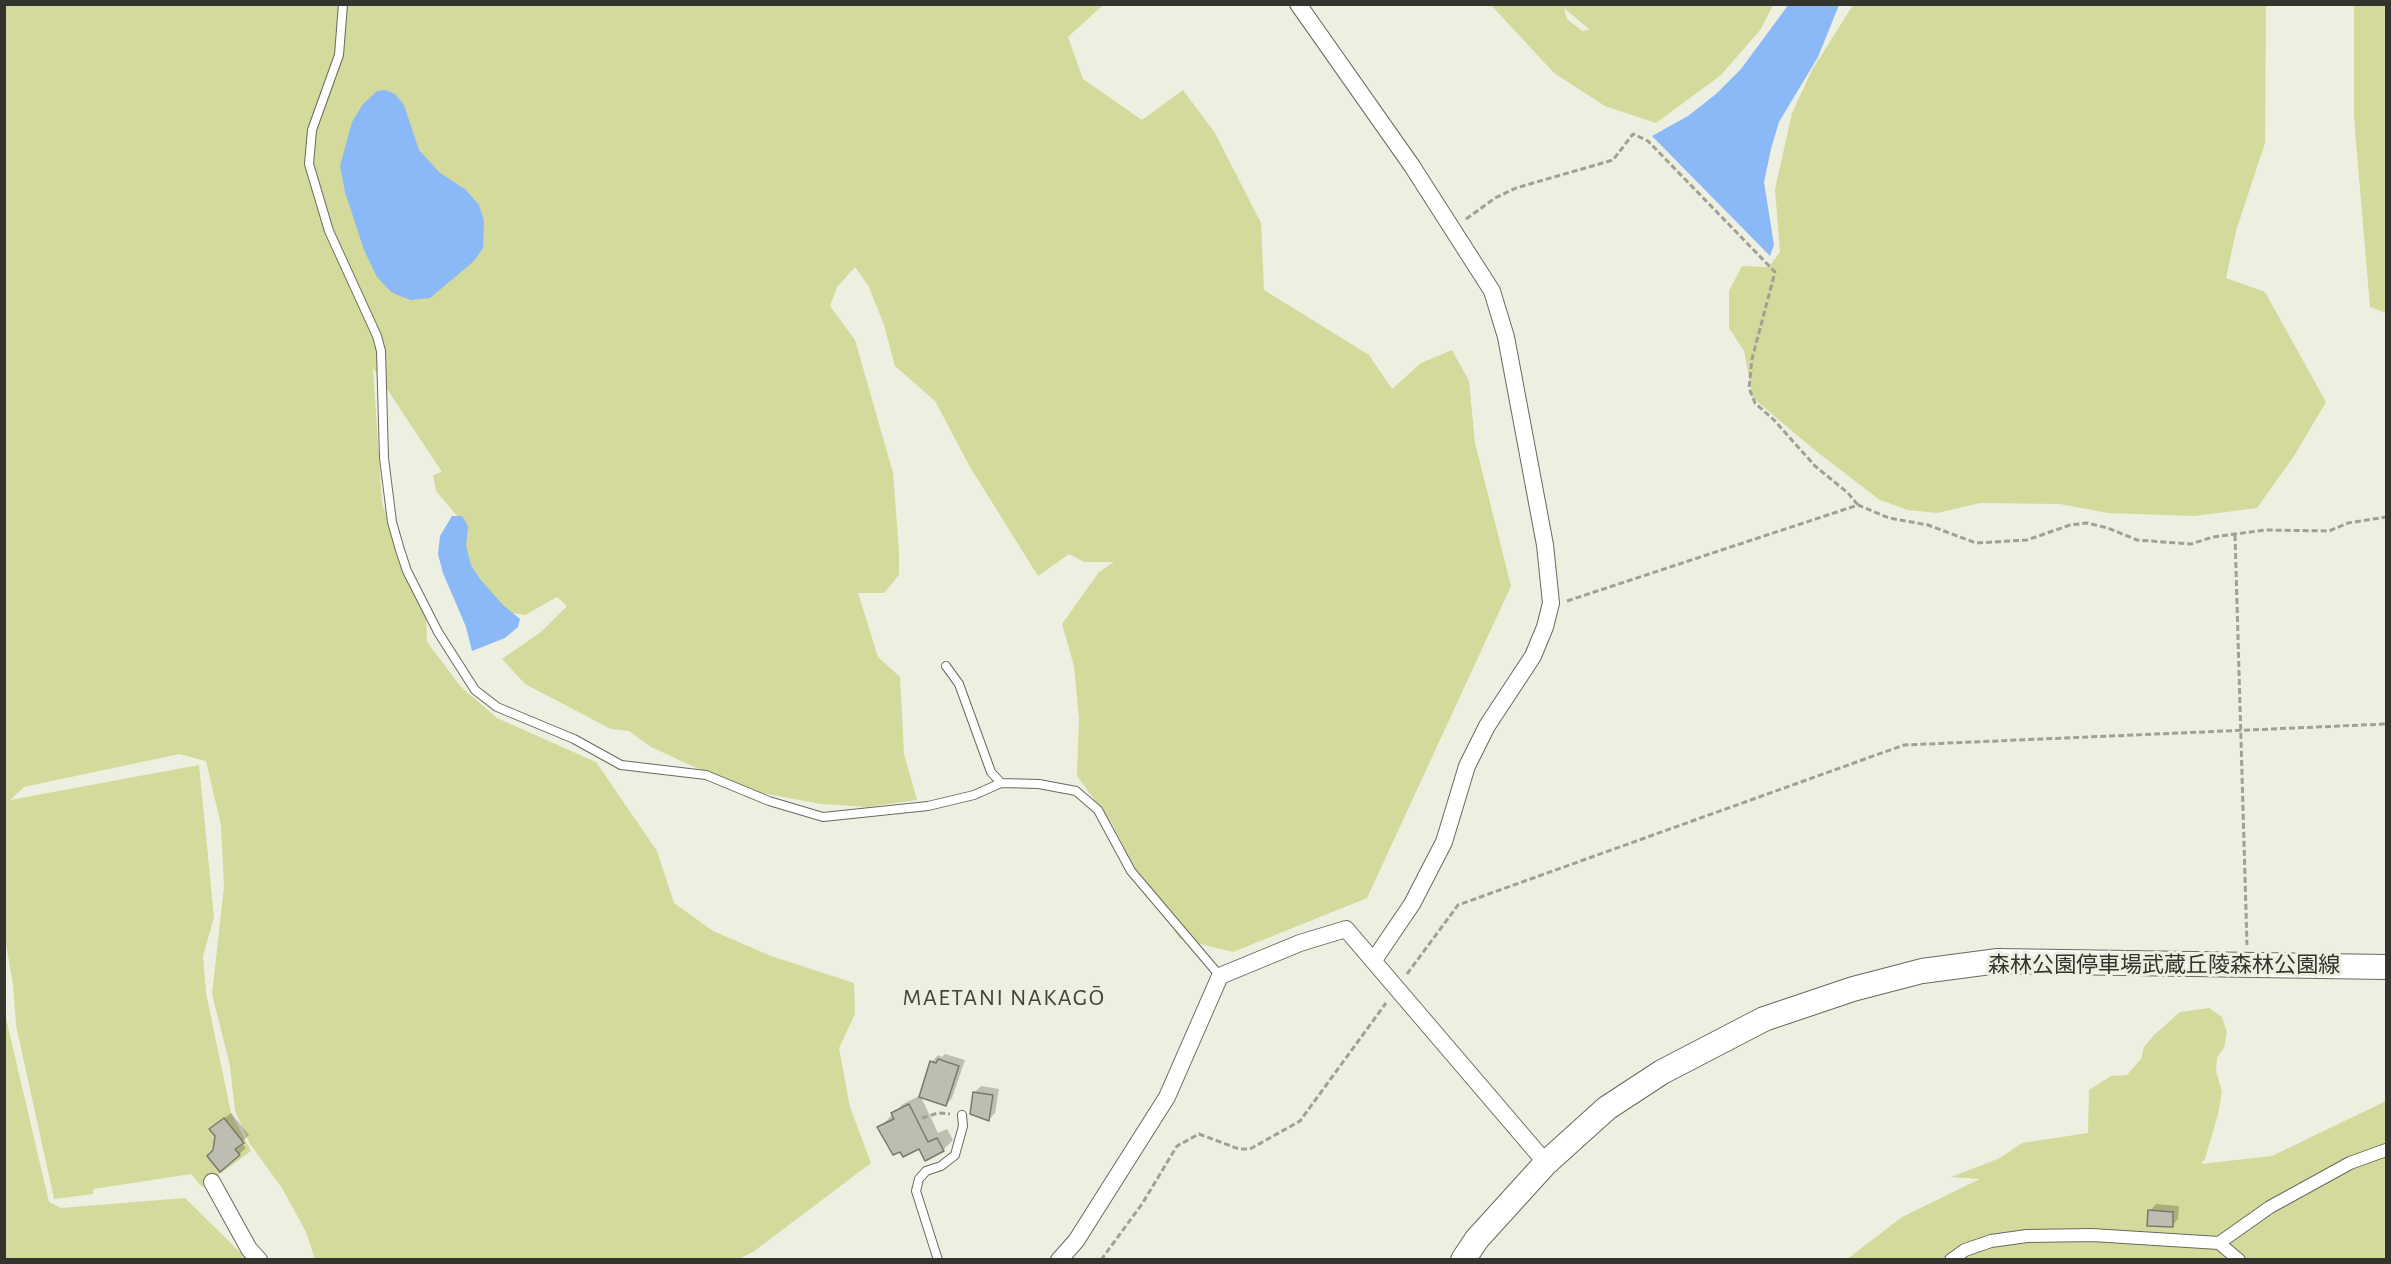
<!DOCTYPE html>
<meta charset="utf-8">
<style>
body{margin:0}
#map{position:relative;width:2391px;height:1264px;overflow:hidden;background:#edefe0;font-family:"Alegreya Sans",sans-serif}
canvas{display:block}
.frame{position:absolute;inset:0;border:6px solid #34342f;pointer-events:none}
</style>
<div id="map">
<canvas width="2391" height="1264"></canvas>
<div class="frame"></div>
</div>
<script>
const ctx = document.querySelector('canvas').getContext('2d');
ctx.lineJoin = 'round';
function fillPath(path, color) {
  ctx.fillStyle = color;
  ctx.fill(path, 'evenodd');
}
function poly(rows) {
  const path = new Path2D();
  for (const r of rows) {
    path.moveTo(r[0], r[1]);
    for (let i = 2; i < r.length; i += 2) path.lineTo(r[i], r[i + 1]);
  }
  return path;
}
function stroke(path, color, width, dash) {
  ctx.strokeStyle = color;
  ctx.lineWidth = width;
  ctx.lineCap = dash ? 'butt' : 'round';
  ctx.setLineDash(dash || []);
  ctx.stroke(path);
}
function drawText(font, color, halo, rows, align = 'center') {
  ctx.font = font + ' "Alegreya Sans","Noto Sans JP",sans-serif';
  ctx.lineWidth = 6;
  ctx.setLineDash([]);
  ctx.textBaseline = 'middle';
  ctx.strokeStyle = halo;
  ctx.fillStyle = color;
  for (const [text, x, y, turn = 0] of rows) {
    ctx.save();
    ctx.translate(x, y);
    ctx.rotate((+turn || 0) * Math.PI / 180);
    ctx.textAlign = isNaN(turn) ? turn : align;
    if (halo) ctx.strokeText(text, 0, 0);
    ctx.fillText(text, 0, 0);
    ctx.restore();
  }
}
const green = poly([
 [5,5,1103,5,1068,37,1083,79,1142,120,1183,90,1215,133,1261,223,1264,290,1369,355,1392,389,1421,363,1452,350,1469,381,1475,443,1511,586,1367,898,1233,952,1180,939,1148,893,1111,822,1077,776,1079,719,1074,666,1062,624,1099,572,1114,562,1084,562,1069,554,1038,576,970,467,935,401,895,366,884,325,869,287,855,267,837,287,830,306,855,340,893,473,899,550,899,575,884,593,858,593,878,657,900,677,904,754,917,800,867,807,821,804,762,793,723,780,651,747,629,731,611,729,525,684,502,659,541,632,567,606,557,597,525,615,506,612,470,574,463,548,464,524,436,491,433,475,442,472,373,368,382,503,405,573,426,607,427,642,461,687,497,718,596,762,657,851,674,903,713,931,771,956,854,983,855,1014,839,1048,850,1107,871,1163,753,1252,738,1259,315,1259,306,1232,282,1188,250,1144,235,1111,230,1066,212,994,224,886,221,825,206,761,179,754,24,787,10,800,199,765,214,917,203,956,206,993,231,1113,251,1151,202,1187,191,1174,93,1189,93,1194,54,1199,16,1025,13,985,5,938],
 [1491,5,1773,5,1761,29,1721,75,1656,123,1605,106,1554,73],
 [1564,8,1589,29,1589,30,1582,31,1567,19],
 [1853,5,2266,5,2265,143,2236,231,2226,278,2265,292,2326,402,2294,456,2257,508,2195,516,2108,513,2060,504,1980,503,1937,513,1908,510,1880,500,1817,452,1753,398,1744,351,1729,328,1729,291,1742,266,1769,267,1780,252,1775,189,1792,113,1812,70],
 [2354,5,2386,5,2386,313,2370,307,2354,118],
 [2209,1008,2222,1017,2227,1032,2224,1048,2217,1057,2216,1071,2222,1092,2218,1114,2205,1159,2201,1164,2272,1156,2386,1101,2386,1259,1846,1260,1902,1217,1980,1179,1951,1177,2000,1158,2022,1143,2088,1133,2089,1090,2111,1076,2127,1075,2141,1059,2144,1047,2154,1035,2180,1012],
 [5,1014,49,1202,61,1208,185,1198,247,1259,5,1259]
]);
const water = poly([
 [1789,4,1839,5,1818,57,1779,122,1771,149,1764,182,1774,245,1770,256,1652,136,1688,116,1716,94,1741,69],
 [385,90,395,94,404,105,419,150,439,172,466,190,479,205,484,221,483,248,474,261,430,298,411,300,400,296,391,292,377,277,364,250,345,192,340,166,352,122,363,104,377,91],
 [452,516,462,516,468,526,466,546,471,565,480,579,503,605,520,619,518,627,505,638,472,651,466,627,443,573,438,554,440,536]
]);
const shadow = poly([
 [945,1054,965,1060,952,1098,946,1105,920,1095,938,1133,947,1129,953,1140,943,1150,920,1147,879,1128,903,1104,921,1095,932,1062,938,1055,942,1057],
 [981,1086,999,1089,995,1113,989,1119,974,1093],
 [231,1113,249,1135,241,1143,246,1148,220,1170,215,1150,218,1123],
 [2156,1204,2179,1206,2178,1219,2172,1226,2150,1211]
]);
const building = poly([
 [938,1059,959,1066,946,1106,919,1097,930,1061,936,1063,938,1059],
 [973,1092,993,1095,989,1121,970,1114,973,1092],
 [909,1104,928,1142,937,1138,944,1151,925,1161,919,1149,903,1157,900,1152,893,1155,877,1127,894,1119,891,1113,909,1104],
 [224,1118,244,1143,235,1149,240,1155,220,1172,207,1156,213,1150,215,1136,209,1129,224,1118],
 [2148,1210,2173,1212,2173,1227,2147,1226,2148,1210]
]);
const path = poly([
 [1466,219,1495,198,1516,188,1613,160,1633,134,1648,141,1775,272,1752,359,1749,388,1755,403,1774,420,1815,466,1848,493,1858,505],
 [2235,535,2247,945],
 [1567,601,1858,505,1889,518,1928,525,1976,543,2027,540,2070,525,2087,523,2108,528,2137,540,2191,544,2213,537,2265,530,2329,531,2348,523,2386,517],
 [1407,974,1458,905,1904,745,2386,724],
 [922,1118,938,1113,950,1114],
 [1101,1260,1142,1204,1177,1146,1199,1134,1239,1149,1250,1149,1300,1121,1386,1003]
]);
const service = poly([
 [343,4,339,55,312,130,309,164,329,231,377,336,381,351,384,458,392,522,400,550,407,571,438,632,475,690,497,707,574,739,621,765,706,775,769,801,823,817,928,806,974,795,1001,783,1039,784,1076,791,1098,810,1131,871,1220,976],
 [946,666,959,684,991,772,1001,783],
 [938,1260,916,1191,919,1179,926,1171,941,1166,955,1155,963,1126,962,1115]
]);
const pedestrian = poly([
 [2219,1243,2239,1260],
 [1951,1260,1965,1250,1991,1241,2027,1236,2092,1235,2219,1243,2270,1207,2350,1163,2386,1150]
]);
const minor = poly([
 [1298,4,1412,166,1492,291,1506,337,1545,545,1551,603,1545,627,1533,656,1487,726,1467,766,1444,842,1412,904,1374,960],
 [212,1182,249,1249,259,1260],
 [1059,1260,1076,1241,1167,1097,1220,976,1300,943,1346,929,1546,1163]
]);
const secondary = poly([
 [1463,1260,1477,1239,1546,1163,1607,1108,1662,1072,1764,1019,1853,989,1922,971,1998,961,2386,967]
]);
const streetNames = [
 ["森林公園停車場武蔵丘陵森林公園線",2164,965]
];
const neighbourhoodNames = [
 ["MAETANI NAKAGŌ",1004,998]
];
fillPath(green, '#d4da9b');
fillPath(water, '#8bb9f7');
fillPath(shadow, '#0003');
fillPath(building, '#bdbeb1');
stroke(building, '#797a6d', 1.5);
stroke(service, '#696a5e', 10);
stroke(pedestrian, '#696a5e', 14);
stroke(minor, '#696a5e', 18);
stroke(secondary, '#696a5e', 26);
stroke(path, '#a0a196', 3, [6, 3]);
stroke(service, '#fff', 8);
stroke(pedestrian, '#fff', 12);
stroke(minor, '#fff', 16);
stroke(secondary, '#fff', 24);
drawText('22px', '#34342f', '#edefe0', streetNames);
ctx.letterSpacing = '1.5px';
drawText('24px', '#444539', '#edefe0', neighbourhoodNames);
ctx.letterSpacing = '0px';
</script>
